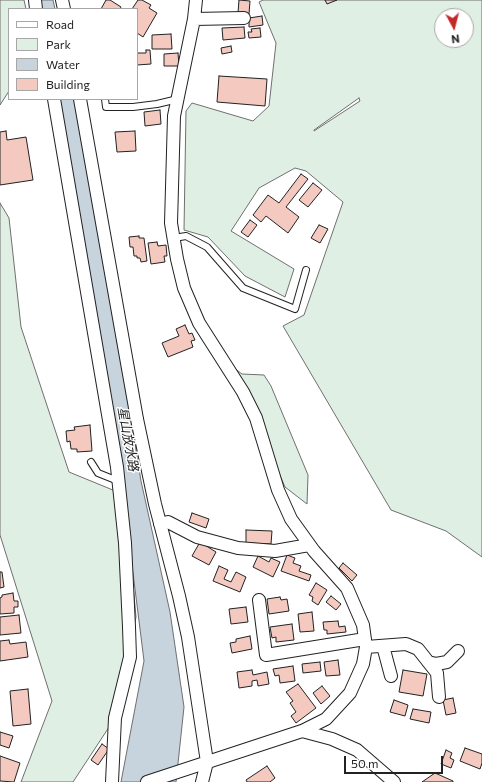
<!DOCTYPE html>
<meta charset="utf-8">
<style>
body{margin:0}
#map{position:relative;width:482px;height:782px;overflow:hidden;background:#fff;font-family:Commissioner,sans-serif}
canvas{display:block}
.legend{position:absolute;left:8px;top:8px;width:130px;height:92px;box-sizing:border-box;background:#fff;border:1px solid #a7a7a7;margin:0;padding:5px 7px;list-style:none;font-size:12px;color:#222}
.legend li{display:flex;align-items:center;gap:8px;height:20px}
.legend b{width:20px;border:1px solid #a7a7a7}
.north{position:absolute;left:434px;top:8px;width:40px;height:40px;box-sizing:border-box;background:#fff;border:1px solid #a7a7a7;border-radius:50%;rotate:173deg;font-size:11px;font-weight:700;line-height:16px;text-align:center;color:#222}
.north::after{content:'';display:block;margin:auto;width:14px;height:18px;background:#c62828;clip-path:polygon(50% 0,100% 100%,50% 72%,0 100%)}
.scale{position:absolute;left:344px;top:756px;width:99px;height:18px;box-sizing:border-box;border:2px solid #222;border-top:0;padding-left:5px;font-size:12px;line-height:14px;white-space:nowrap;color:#222;-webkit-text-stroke:3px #fff;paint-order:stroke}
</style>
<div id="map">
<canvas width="482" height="782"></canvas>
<ul class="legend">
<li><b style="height:5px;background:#fff"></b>Road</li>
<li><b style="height:11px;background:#e0efe3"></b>Park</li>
<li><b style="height:11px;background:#c7d3dd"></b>Water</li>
<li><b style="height:11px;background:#f3c9c0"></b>Building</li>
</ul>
<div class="north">N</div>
<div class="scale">50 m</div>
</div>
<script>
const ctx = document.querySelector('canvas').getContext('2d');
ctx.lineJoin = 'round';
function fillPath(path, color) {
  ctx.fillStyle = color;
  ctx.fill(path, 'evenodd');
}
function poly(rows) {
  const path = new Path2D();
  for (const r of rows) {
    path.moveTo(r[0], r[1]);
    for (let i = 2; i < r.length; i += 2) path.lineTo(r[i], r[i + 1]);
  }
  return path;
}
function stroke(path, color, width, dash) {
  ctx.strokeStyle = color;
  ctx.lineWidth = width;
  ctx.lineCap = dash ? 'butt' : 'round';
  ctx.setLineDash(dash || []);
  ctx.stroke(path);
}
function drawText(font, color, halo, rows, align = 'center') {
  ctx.font = font + ' Commissioner,"Noto Sans JP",sans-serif';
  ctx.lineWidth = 3;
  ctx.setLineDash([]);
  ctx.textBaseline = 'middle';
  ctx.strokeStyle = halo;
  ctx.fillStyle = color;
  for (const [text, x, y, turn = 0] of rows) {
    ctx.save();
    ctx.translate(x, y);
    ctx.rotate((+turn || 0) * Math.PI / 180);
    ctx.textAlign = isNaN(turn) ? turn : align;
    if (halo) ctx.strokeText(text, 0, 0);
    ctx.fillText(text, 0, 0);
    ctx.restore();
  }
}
const green = poly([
 [0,0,24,0,26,9,9,9,9,91,0,105,0,0],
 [263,0,482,0,482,557,446,531,391,510,283,326,304,315,343,202,306,171,295,168,259,188,231,231,294,269,285,297,245,276,208,237,184,230,186,111,192,103,253,121,269,106,276,43,259,2,263,0],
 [442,16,466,16,466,40,442,40,442,16],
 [359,98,360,101,314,131,314,130,359,98],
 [0,203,9,218,21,327,69,472,125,495,136,617,115,718,73,782,21,782,52,701,0,535,0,203],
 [234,368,242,374,264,375,271,386,308,475,307,504,285,487,234,368]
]);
const water = poly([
 [38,0,53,0,55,9,40,9,38,0],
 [57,99,77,99,88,146,141,481,170,612,184,707,176,782,121,782,144,661,129,541,57,99]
]);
const building = poly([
 [106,0,110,0,121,7,120,9,101,9,106,0],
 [138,0,142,0,151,5,149,8,157,13,143,37,137,33,137,9,132,9,138,0],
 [239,0,250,1,249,14,238,13,239,0],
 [325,0,337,0,327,4,325,0],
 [262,16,263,25,249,27,249,18,262,16],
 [244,27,245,38,223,40,222,28,244,27],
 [260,28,261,37,249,38,248,32,252,32,251,29,260,28],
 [171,34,172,49,152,49,152,35,171,34],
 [231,46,232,52,222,54,221,48,231,46],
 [146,50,150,50,151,64,137,65,137,53,146,53,146,50],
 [178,53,179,66,164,66,164,54,178,53],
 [219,76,267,79,265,106,217,102,219,76],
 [160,110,161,124,145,126,144,112,160,110],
 [6,131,7,140,26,137,33,180,0,185,0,132,6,131],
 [135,131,136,151,117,152,115,132,135,131],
 [301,174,308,179,286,207,299,217,288,233,266,216,261,222,253,215,268,195,279,203,301,174],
 [313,183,322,190,308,207,299,200,313,183],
 [250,220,257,225,248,237,241,232,250,220],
 [319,225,328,229,320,243,311,238,319,225],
 [139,236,139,238,144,238,147,261,141,262,140,258,137,258,137,256,134,256,133,247,130,247,129,237,139,236],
 [157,242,158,246,166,245,167,256,164,256,165,262,151,264,148,243,157,242],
 [185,325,189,334,192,333,195,340,191,341,193,347,168,357,162,343,179,336,176,329,185,325],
 [90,425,92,451,77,452,77,449,71,449,70,441,67,442,66,431,75,430,74,427,90,425],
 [192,513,209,519,206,528,189,522,192,513],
 [246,530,272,531,271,544,246,543,246,530],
 [200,542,216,552,209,565,192,556,200,542],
 [287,555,295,558,293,563,301,566,299,571,311,575,309,581,281,571,287,555],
 [258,556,269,562,271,558,280,562,273,577,253,567,258,556],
 [343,563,357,575,352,581,339,568,343,563],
 [219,566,228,570,224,579,231,582,236,572,246,577,240,592,213,581,219,566],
 [0,572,2,572,4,587,0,588,0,572],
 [316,583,327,590,318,605,312,601,313,597,309,595,316,583],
 [13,593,14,601,18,601,18,607,14,607,14,613,0,614,0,598,2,597,2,595,13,593],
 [331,596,341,604,336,610,326,602,331,596],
 [280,597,281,600,287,599,289,611,269,614,267,599,280,597],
 [246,607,248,622,231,624,229,609,246,607],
 [312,612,314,631,300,632,298,614,312,612],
 [19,615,21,633,0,635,0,617,19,615],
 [338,621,339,627,345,626,346,632,327,634,327,630,324,630,323,622,338,621],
 [292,624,294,640,276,642,276,637,272,638,270,627,292,624],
 [250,636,252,649,232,653,230,643,236,642,236,639,250,636],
 [9,640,10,644,26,642,28,657,0,661,0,641,9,640],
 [338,660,340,675,326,676,324,662,338,660],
 [320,662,321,671,303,673,302,664,320,662],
 [293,666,295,681,280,683,279,675,275,676,273,669,293,666],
 [252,670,253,675,267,672,269,684,258,686,257,680,252,681,252,686,239,688,237,672,252,670],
 [403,670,427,674,423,696,399,692,403,670],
 [298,684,316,708,296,723,291,716,296,712,290,703,293,701,286,692,298,684],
 [322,686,330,696,321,704,313,693,322,686],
 [28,689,31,724,13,726,10,691,28,689],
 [453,698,456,713,446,715,443,700,453,698],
 [394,700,408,705,405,716,390,712,394,700],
 [413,709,431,712,429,723,410,719,413,709],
 [0,732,13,736,9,748,0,745,0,732],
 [102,744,109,749,98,765,91,760,102,744],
 [465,748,482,754,482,763,480,769,460,761,465,748],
 [446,750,452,753,450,758,454,760,451,768,441,764,446,750],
 [0,756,20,763,14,782,0,781,0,756],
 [267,766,275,778,270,782,247,782,246,780,267,766],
 [435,773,453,781,453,782,422,782,435,773]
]);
const lane = poly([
 [105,99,106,107,133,107,157,104,178,99],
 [174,238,186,236,207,247,243,288,295,309,306,270],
 [91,462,98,473,118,481]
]);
const street = poly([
 [35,0,36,9],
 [62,0,64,9],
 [194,19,244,18],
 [54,99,117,467,125,543,129,627,130,657,115,718,112,782],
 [80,99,137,419,155,504,179,596,188,637,207,762,202,782],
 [160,524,168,522,197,537,238,548,275,551,309,545],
 [259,600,266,655,365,639],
 [383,646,391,676],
 [366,647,406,644,418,649,437,673,439,697],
 [428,662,436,664,447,662,458,651],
 [302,731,332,739,357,750,394,782],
 [147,782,302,731,326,719,350,693,363,664,366,647,363,625,347,588,314,551,291,519,278,490,256,418,243,392,199,323,184,288,177,259,171,223,174,116,194,19,196,0]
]);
const waterNames = [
 ["星山放水路",128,439,80]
];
fillPath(green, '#e0efe3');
stroke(green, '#6f6f6f', 1);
fillPath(water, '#c7d3dd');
stroke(water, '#6f6f6f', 1);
fillPath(building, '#f3c9c0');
stroke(building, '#222', 1);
stroke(lane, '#222', 8);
stroke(street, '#222', 14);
stroke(lane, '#fff', 6);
stroke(street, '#fff', 12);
drawText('italic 13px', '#222', '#fff', waterNames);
</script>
